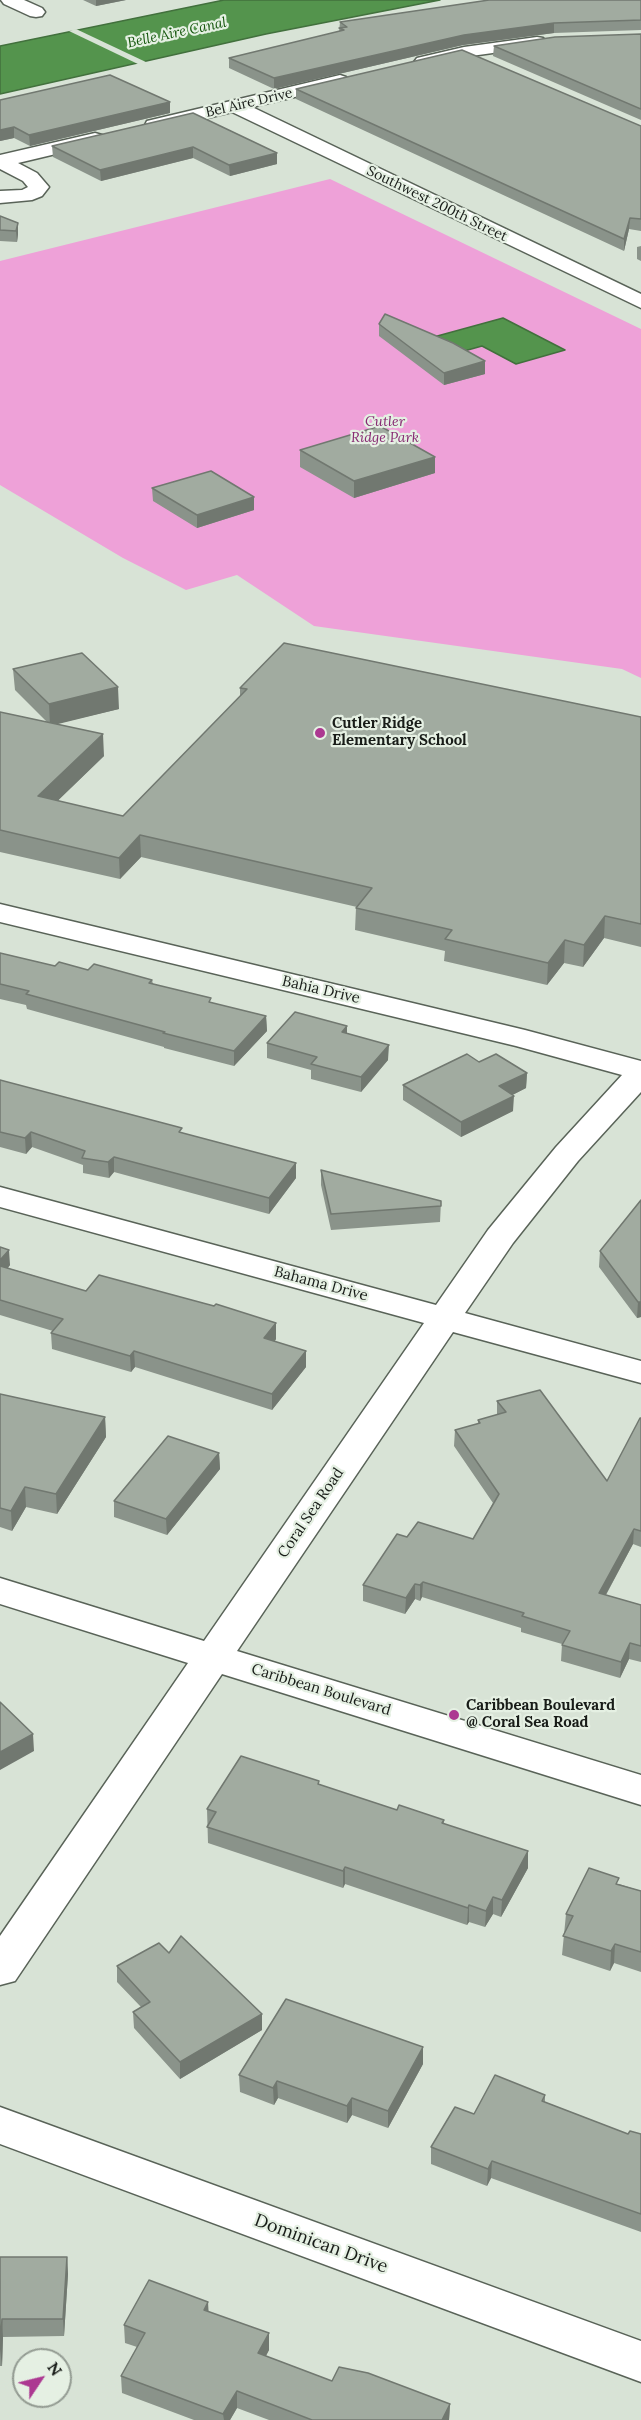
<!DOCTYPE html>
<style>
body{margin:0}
#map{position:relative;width:641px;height:2420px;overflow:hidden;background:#d8e3d6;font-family:Lora,serif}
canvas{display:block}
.north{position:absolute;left:12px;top:2348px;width:60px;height:60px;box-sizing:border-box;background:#e5f0e3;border:2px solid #939b92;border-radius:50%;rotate:55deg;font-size:16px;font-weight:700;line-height:24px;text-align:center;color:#181c18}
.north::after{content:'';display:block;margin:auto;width:21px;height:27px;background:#ac3891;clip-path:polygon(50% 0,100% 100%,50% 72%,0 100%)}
</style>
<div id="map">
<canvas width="641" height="2420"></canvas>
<div class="north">N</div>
</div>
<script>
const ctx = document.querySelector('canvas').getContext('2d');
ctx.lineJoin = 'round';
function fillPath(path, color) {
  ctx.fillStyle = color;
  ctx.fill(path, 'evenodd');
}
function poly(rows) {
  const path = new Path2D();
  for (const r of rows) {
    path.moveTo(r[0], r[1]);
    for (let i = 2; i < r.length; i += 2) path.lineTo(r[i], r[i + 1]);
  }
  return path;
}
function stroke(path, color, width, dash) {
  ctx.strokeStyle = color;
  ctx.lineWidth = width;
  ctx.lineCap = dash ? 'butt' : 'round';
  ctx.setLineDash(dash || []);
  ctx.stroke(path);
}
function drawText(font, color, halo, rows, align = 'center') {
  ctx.font = font + ' Lora,serif';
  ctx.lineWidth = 4.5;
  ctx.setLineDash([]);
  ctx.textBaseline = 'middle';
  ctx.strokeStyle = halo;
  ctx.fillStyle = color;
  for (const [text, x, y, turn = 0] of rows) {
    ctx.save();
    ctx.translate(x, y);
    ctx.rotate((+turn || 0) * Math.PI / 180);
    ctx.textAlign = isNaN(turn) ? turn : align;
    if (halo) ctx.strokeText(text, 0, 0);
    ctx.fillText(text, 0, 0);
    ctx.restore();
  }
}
const green = poly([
 [330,179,641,329,641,678,622,669,314,626,237,575,186,590,123,558,0,485,0,261]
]);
const water = poly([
 [224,0,440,0,266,34,0,94,0,46,224,0],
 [503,318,565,350,516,364,482,346,457,353,430,338,503,318]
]);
const pier = poly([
 [76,29,148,63,140,65,69,31]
]);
const minor = poly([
 [1,0,24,0,42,8,45,12,42,16,36,17,30,16,4,4,1,0],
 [537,37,543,38,546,42,543,46,464,57,423,67,417,66,414,62,417,58,464,47,537,37],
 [340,75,346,77,349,81,346,85,252,107,641,294,641,308,232,112,154,131,147,129,145,125,147,121,340,75],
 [95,133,102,135,105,139,102,143,18,163,37,173,49,187,42,196,32,200,0,203,0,191,22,190,28,187,23,181,0,169,0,155,95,133],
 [0,904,525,1030,641,1061,641,1092,578,1161,513,1243,465,1313,641,1361,641,1383,453,1332,237,1651,641,1775,641,1805,222,1674,15,1981,0,1985,0,1936,188,1663,0,1604,0,1578,204,1641,424,1323,0,1207,0,1187,436,1305,488,1230,556,1147,622,1075,516,1046,0,922,0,904],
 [0,2107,641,2341,641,2382,0,2144,0,2107]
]);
const wall = poly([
 [83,0,126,0,96,6],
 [641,0,641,30,554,33,463,45,274,89,229,68,229,58,339,32,340,22],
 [641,34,641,120,493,56,494,46],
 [296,89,641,126,641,231,629,229,624,251,296,99],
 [0,100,170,102,170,113,30,146,14,138,0,141],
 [193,113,277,164,230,176,193,158,101,181,53,157,52,146],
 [0,216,18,223,18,234,17,242,0,241],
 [641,246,641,261,637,259,637,247],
 [379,324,485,374,444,385,379,336],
 [300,450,435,457,435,473,354,498,300,467],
 [152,488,254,510,197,528,153,501],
 [13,669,119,709,55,724,104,756,57,801,123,816,240,697,240,688,641,717,641,947,604,938,583,967,564,963,547,985,444,961,445,951,355,930,356,908,357,907,141,857,120,879,0,852,0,712,47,722,15,690],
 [0,953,55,966,152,980,153,984,211,1003,266,1016,267,1031,234,1066,164,1048,164,1047,27,1009,26,1005,0,999],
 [347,1026,347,1033,388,1060,361,1092,311,1079,311,1070,267,1058,267,1043],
 [479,1062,527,1073,526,1088,512,1095,513,1111,461,1137,403,1100,403,1085],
 [0,1080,183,1133,296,1178,269,1214,114,1172,109,1178,83,1173,83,1165,32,1147,26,1154,0,1147],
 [321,1170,441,1201,440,1222,331,1230,321,1185],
 [641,1200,641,1317,637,1318,599,1267,600,1251],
 [0,1247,10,1265,8,1268,86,1291,276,1339,275,1341,306,1367,272,1410,135,1367,131,1372,52,1349,51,1333,53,1331,0,1315],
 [0,1394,105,1417,106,1437,57,1514,26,1507,12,1531,0,1527],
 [497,1401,607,1481,641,1418,641,1547,633,1544,606,1595,641,1605,641,1662,629,1659,620,1678,561,1661,562,1644,521,1632,521,1628,422,1597,420,1601,415,1599,405,1614,363,1601,363,1585,407,1537,473,1539,493,1503,454,1446,455,1430,478,1424,478,1420,497,1415],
 [219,1453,220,1469,167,1535,114,1517,114,1501],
 [319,1785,397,1810,444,1820,444,1824,528,1851,528,1868,501,1917,493,1914,485,1927,469,1922,467,1925,345,1884,343,1888,208,1843,207,1809],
 [619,1884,641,1891,641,1972,614,1963,610,1971,562,1955,566,1914],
 [169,1953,262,2014,262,2030,180,2079,134,2028,133,2012,141,2007,117,1982,117,1966],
 [423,2064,388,2128,352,2115,347,2123,278,2098,274,2105,240,2092,239,2075],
 [545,2095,545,2102,628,2134,641,2134,641,2232,491,2178,487,2186,431,2164,431,2147,474,2114],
 [0,2257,67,2257,68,2274,64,2336,3,2337,2,2366,0,2366],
 [208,2302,208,2311,269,2350,266,2356,332,2381,450,2404,449,2420,269,2420,237,2408,230,2420,194,2420,122,2393,121,2376,137,2347,125,2343,124,2325]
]);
const shadedWall = poly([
 [96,0,126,0,96,6],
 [554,23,554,33,463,45,274,89,274,78,464,35],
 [170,102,170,113,30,146,29,135],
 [14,127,14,138,0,141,0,130],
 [193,147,193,158,101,181,100,170],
 [277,153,277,164,230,176,229,165],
 [630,218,629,229,624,251,624,239],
 [18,223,18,234,17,242,16,231],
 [485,361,485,374,444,385,444,373],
 [435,457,435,473,354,498,354,481],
 [254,497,254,510,197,528,197,515],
 [118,687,119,709,50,726,49,704],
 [103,734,104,756,40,818,38,796],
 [140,835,141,857,120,879,119,858],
 [605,916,604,938,583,967,584,945],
 [565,940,564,963,547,985,548,963],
 [266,1016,267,1031,234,1066,234,1051],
 [347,1026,347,1041,342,1032],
 [389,1045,388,1060,361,1092,361,1077],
 [527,1073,526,1088,499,1102,499,1086],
 [514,1096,513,1111,461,1137,461,1122],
 [31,1132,32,1147,26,1154,25,1138],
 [114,1157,114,1172,109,1178,108,1162],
 [296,1163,296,1178,269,1214,269,1198],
 [9,1250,10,1265,0,1277,0,1260],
 [638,1302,641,1302,641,1317,637,1318],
 [276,1323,276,1339,264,1354,264,1338],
 [134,1351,135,1367,131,1372,130,1356],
 [306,1351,306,1367,272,1410,272,1394],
 [105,1417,106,1437,57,1514,56,1494],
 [219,1453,220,1469,167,1535,166,1519],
 [25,1487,26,1507,12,1531,11,1511],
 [634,1529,633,1544,598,1609,599,1593],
 [423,1582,422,1597,420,1601,420,1585],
 [415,1584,415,1599,405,1614,406,1598],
 [630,1643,629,1659,620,1678,621,1662],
 [33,1734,34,1751,0,1770,0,1752],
 [528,1851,528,1868,501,1917,502,1900],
 [345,1867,345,1884,343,1888,343,1871],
 [493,1897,493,1914,485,1927,486,1911],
 [469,1905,469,1922,467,1925,468,1908],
 [615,1944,614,1963,610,1971,611,1951],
 [262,2014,262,2030,180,2079,180,2062],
 [423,2047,423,2064,388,2128,388,2111],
 [277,2081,278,2098,274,2105,273,2088],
 [352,2098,352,2115,347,2123,347,2106],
 [492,2161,491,2178,487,2186,488,2169],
 [67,2257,68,2274,64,2336,63,2319],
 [208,2302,209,2319,204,2310],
 [2,2319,3,2337,2,2366,0,2349],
 [269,2333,269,2350,258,2370,258,2353],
 [237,2391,237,2408,230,2420,224,2420,223,2414],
 [450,2404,449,2420,442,2420]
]);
const building = poly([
 [489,0,641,0,641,20,554,23,464,35,274,78,229,58,344,30,339,28,347,27,340,22,489,0],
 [641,34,641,109,494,46,555,37,641,34],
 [462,50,641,126,641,219,630,218,624,239,296,89,462,50],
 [110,75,170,102,29,135,14,127,0,130,0,100,110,75],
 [193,113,277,153,229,165,193,147,100,170,52,146,193,113],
 [0,216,18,223,16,231,0,230,0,216],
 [385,314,453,343,485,361,444,373,379,324,385,314],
 [380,426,435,457,354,481,300,450,380,426],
 [211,471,254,497,197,515,152,488,211,471],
 [284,643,641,717,641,924,605,916,584,945,565,940,548,963,445,939,452,930,356,908,372,888,140,835,119,858,0,830,0,712,103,734,38,796,123,816,247,689,240,688,284,643],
 [82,653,118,687,49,704,13,669,82,653],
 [0,953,55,966,59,962,88,970,94,964,152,980,149,983,211,998,209,1002,266,1016,234,1051,163,1033,165,1032,26,994,29,991,0,984,0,953],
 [295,1012,347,1026,342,1032,389,1045,361,1077,311,1064,317,1057,267,1043,295,1012],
 [467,1054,479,1062,496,1054,527,1073,499,1086,514,1096,461,1122,403,1085,467,1054],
 [0,1080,182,1128,179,1132,296,1163,269,1198,114,1157,108,1162,82,1158,85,1151,31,1132,25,1138,0,1132,0,1080],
 [321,1170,441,1201,441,1206,331,1214,321,1170],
 [641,1200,641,1302,638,1302,600,1251,641,1200],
 [0,1247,9,1250,0,1260,0,1247],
 [0,1266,86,1291,99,1275,214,1306,216,1304,276,1323,264,1338,306,1351,272,1394,134,1351,130,1356,51,1333,63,1319,0,1300,0,1266],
 [540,1390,607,1481,640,1418,641,1418,641,1531,634,1529,599,1593,641,1605,641,1646,630,1643,621,1662,562,1645,570,1631,522,1616,524,1613,423,1582,420,1585,415,1584,406,1598,363,1585,397,1534,407,1537,418,1522,473,1539,499,1494,455,1430,480,1423,478,1420,506,1412,497,1401,540,1390],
 [0,1394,105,1417,56,1494,25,1487,11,1511,0,1508,0,1394],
 [168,1436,219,1453,166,1519,114,1501,168,1436],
 [0,1702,33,1734,0,1752,0,1702],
 [241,1756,319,1781,318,1784,397,1810,399,1805,444,1820,442,1823,528,1851,502,1900,493,1897,486,1911,469,1905,468,1908,345,1867,343,1871,207,1827,216,1812,207,1809,241,1756],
 [589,1868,619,1878,616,1884,641,1891,641,1952,615,1944,611,1951,563,1936,573,1916,566,1914,589,1868],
 [181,1936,262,2014,180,2062,133,2012,150,2002,117,1966,159,1943,169,1953,181,1936],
 [286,1999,423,2047,388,2111,352,2098,347,2106,277,2081,273,2088,239,2075,286,1999],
 [495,2075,545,2095,542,2101,628,2134,630,2131,641,2134,641,2214,492,2161,488,2169,431,2147,455,2107,474,2114,495,2075],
 [0,2257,67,2257,63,2319,2,2319,0,2349,0,2257],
 [149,2280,208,2302,204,2310,269,2333,258,2353,332,2381,339,2367,368,2373,450,2404,442,2420,312,2420,237,2391,223,2414,121,2376,145,2333,124,2325,149,2280]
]);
const markers = [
 [320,733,6,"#ac3891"],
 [454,1715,6,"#ac3891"]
];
const farWaternames = [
 ["Belle Aire Canal",177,33,-12]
];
const farStreetnames = [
 ["Bel Aire Drive",249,103,-13],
 ["Southwest 200th Street",437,204,26]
];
const farParknames = [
 ["Cutler",385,422],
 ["Ridge Park",385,438]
];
const poiNames = [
 ["Cutler Ridge",332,724],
 ["Elementary School",332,741],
 ["Caribbean Boulevard",466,1706],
 ["@ Coral Sea Road",466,1723]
];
const streetNames = [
 ["Bahia Drive",321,990,13],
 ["Bahama Drive",321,1284,15],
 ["Coral Sea Road",311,1513,-56],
 ["Caribbean Boulevard",321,1690,17]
];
const nearStreetnames = [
 ["Dominican Drive",321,2244,20]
];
fillPath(green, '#eea1d8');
fillPath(water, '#54944d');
stroke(water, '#42703d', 1.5);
fillPath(pier, '#d8e3d6');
stroke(minor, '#596358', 3);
fillPath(minor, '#fff');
fillPath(wall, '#8a938a');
fillPath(shadedWall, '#717870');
fillPath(building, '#a1aba0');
stroke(building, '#717870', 1.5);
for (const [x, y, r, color] of markers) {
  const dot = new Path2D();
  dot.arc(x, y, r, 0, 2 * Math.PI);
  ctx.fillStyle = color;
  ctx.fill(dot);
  stroke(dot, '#e5f0e3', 2);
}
drawText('italic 14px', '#16570e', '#e5f0e3', farWaternames);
drawText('14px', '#181c18', '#e5f0e3', farStreetnames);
drawText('italic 14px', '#872972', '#e5f0e3', farParknames);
drawText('bold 15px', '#181c18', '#e5f0e3', poiNames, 'left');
drawText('15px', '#181c18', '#e5f0e3', streetNames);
drawText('18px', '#181c18', '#e5f0e3', nearStreetnames);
</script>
